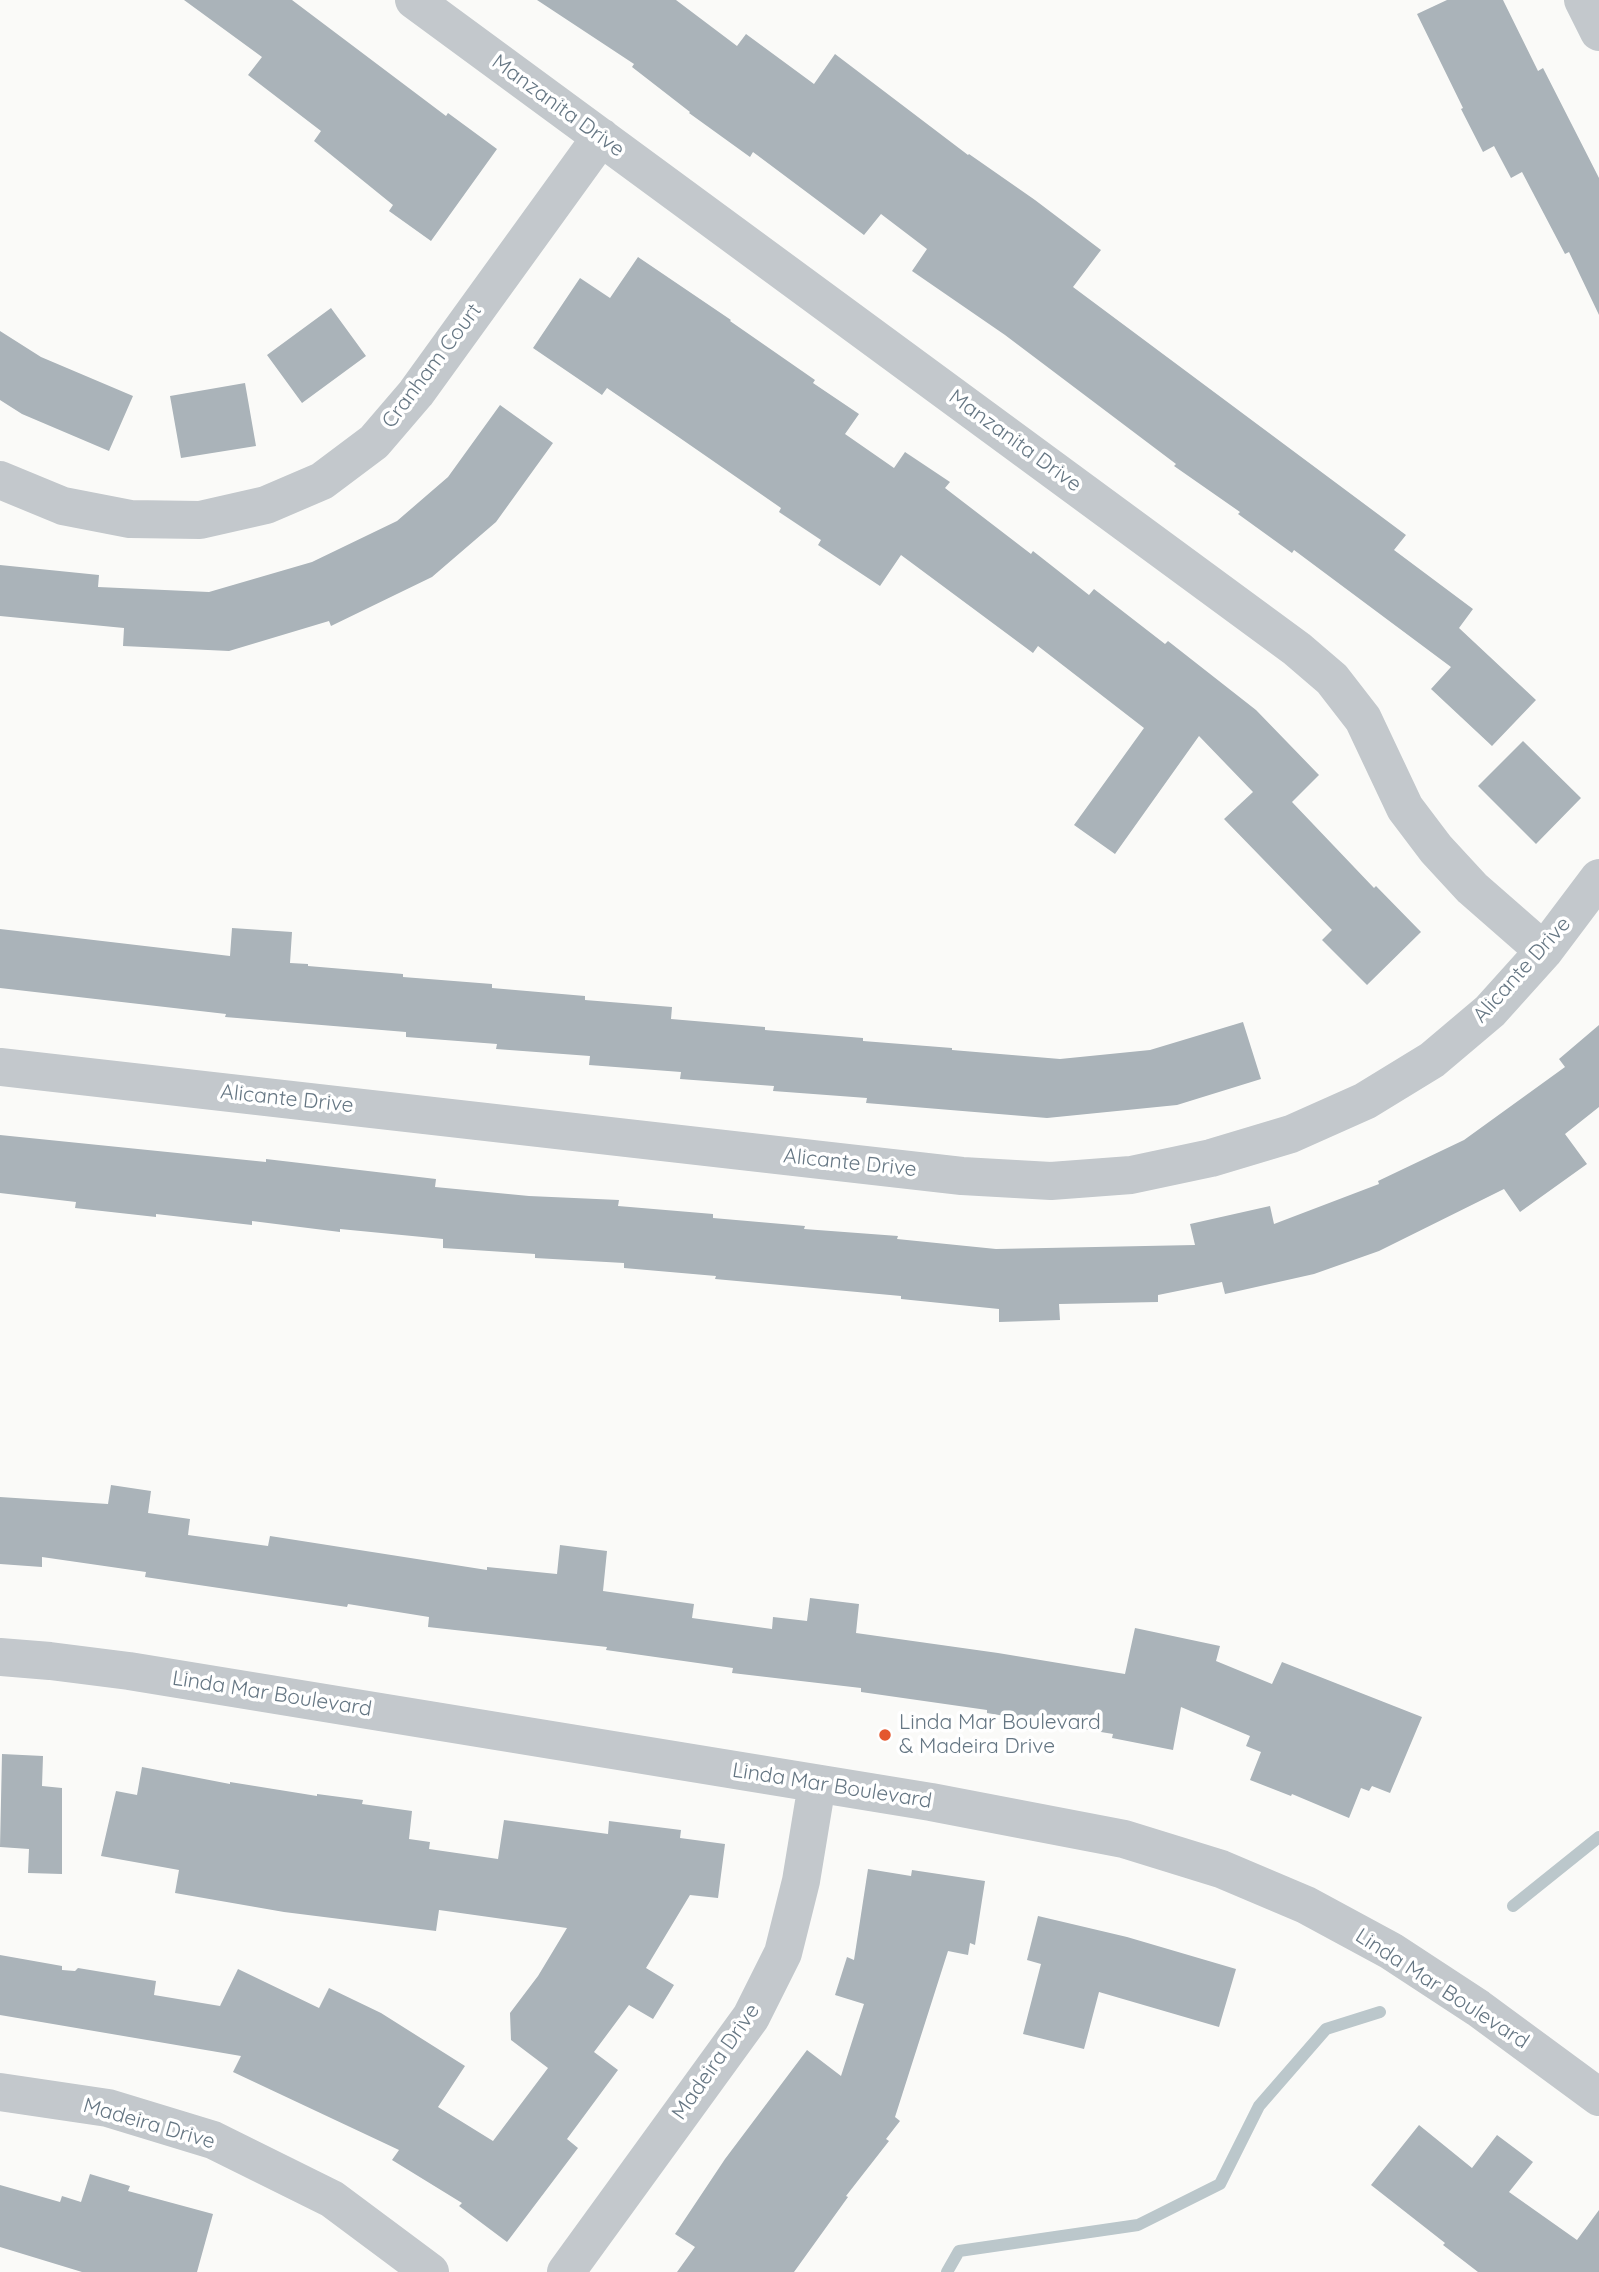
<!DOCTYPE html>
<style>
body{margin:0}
canvas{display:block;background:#fafaf8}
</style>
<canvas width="1599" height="2272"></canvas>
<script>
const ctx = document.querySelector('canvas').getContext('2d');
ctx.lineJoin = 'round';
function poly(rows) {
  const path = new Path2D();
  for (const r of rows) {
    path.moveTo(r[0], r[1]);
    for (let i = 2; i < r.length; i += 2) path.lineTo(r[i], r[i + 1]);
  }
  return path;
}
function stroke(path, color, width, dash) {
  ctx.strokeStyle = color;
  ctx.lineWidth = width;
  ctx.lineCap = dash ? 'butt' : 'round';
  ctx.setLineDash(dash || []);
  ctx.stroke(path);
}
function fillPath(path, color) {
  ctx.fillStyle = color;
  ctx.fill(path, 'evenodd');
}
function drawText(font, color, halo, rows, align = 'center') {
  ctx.font = font + ' Quicksand,sans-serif';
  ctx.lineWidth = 7;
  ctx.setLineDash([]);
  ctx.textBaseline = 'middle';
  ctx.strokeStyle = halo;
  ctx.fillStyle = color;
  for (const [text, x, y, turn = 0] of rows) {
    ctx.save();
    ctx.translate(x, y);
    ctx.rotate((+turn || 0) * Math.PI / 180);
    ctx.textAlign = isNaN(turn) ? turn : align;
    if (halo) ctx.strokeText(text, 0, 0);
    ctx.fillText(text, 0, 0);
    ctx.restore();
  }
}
const stream = poly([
 [1513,1906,1599,1837],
 [947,2272,959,2251,1138,2225,1220,2184,1259,2106,1326,2029,1380,2012]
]);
const building = poly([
 [184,0,292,0,446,116,448,113,497,149,431,241,389,211,393,205,314,141,321,131,248,75,262,57],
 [537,0,676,0,737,46,746,34,814,84,835,54,968,155,969,154,1035,200,1101,250,1073,287,1406,535,1394,550,1473,609,1459,628,1536,700,1492,746,1431,689,1451,667,1294,550,1292,553,1238,514,1240,512,1174,466,1176,464,1005,335,912,271,927,249,881,214,864,235,753,152,750,157,689,113,690,112,632,67,634,64],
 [1447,0,1503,0,1538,71,1543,68,1599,178,1599,315,1569,252,1565,254,1522,172,1511,178,1494,146,1483,152,1461,109,1463,108,1417,14],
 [638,257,731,320,730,321,815,380,813,383,859,414,845,434,894,468,905,452,950,482,945,488,1031,554,1033,551,1089,595,1094,589,1165,644,1168,641,1256,710,1319,775,1292,802,1374,888,1376,886,1421,932,1367,985,1322,940,1332,930,1224,819,1253,792,1199,736,1115,854,1074,825,1144,728,1038,646,1033,653,901,555,880,586,818,545,821,540,779,512,781,508,677,436,607,388,602,395,533,348,580,278,610,298],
 [331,308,366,356,302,403,267,355],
 [0,331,41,357,133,396,109,451,22,414,0,400],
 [245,383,256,446,181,458,170,396],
 [500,405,553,443,496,522,432,577,331,626,329,621,229,651,123,646,124,628,0,616,0,565,99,575,98,587,209,592,312,562,397,521,448,477],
 [1523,741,1581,798,1536,844,1478,786],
 [232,928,292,932,290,963,308,964,308,966,403,974,403,977,492,984,492,988,585,996,585,1000,672,1007,671,1019,765,1027,765,1030,863,1038,863,1041,952,1048,952,1050,1060,1059,1150,1050,1243,1022,1261,1079,1177,1105,1047,1118,866,1103,867,1098,773,1091,774,1086,680,1079,681,1072,589,1065,590,1056,496,1049,497,1044,406,1037,406,1032,225,1017,226,1014,0,988,0,929,230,956],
 [1599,1025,1599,1107,1565,1134,1587,1164,1520,1212,1504,1189,1379,1251,1314,1274,1225,1294,1222,1282,1158,1295,1158,1302,1059,1304,1060,1320,999,1322,999,1309,901,1299,901,1296,715,1279,716,1276,624,1268,624,1263,535,1258,535,1254,443,1248,443,1239,340,1229,340,1232,252,1221,252,1225,156,1214,156,1217,75,1208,76,1202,0,1193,0,1135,266,1162,266,1159,436,1179,435,1187,529,1196,619,1200,618,1206,713,1214,713,1218,805,1226,804,1229,898,1236,897,1239,996,1249,1195,1245,1190,1224,1270,1206,1274,1224,1379,1184,1378,1181,1464,1140,1565,1067,1559,1059],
 [111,1485,151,1491,148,1513,190,1519,188,1535,268,1546,270,1536,487,1570,487,1567,557,1574,560,1545,607,1551,603,1591,694,1604,692,1618,772,1629,773,1617,807,1621,810,1598,859,1604,856,1633,998,1653,1125,1674,1135,1628,1220,1646,1216,1661,1272,1684,1282,1662,1422,1717,1390,1793,1372,1786,1369,1791,1361,1788,1349,1818,1292,1794,1291,1796,1250,1780,1261,1752,1246,1746,1250,1736,1181,1707,1173,1750,1112,1738,1113,1734,987,1713,987,1710,861,1692,861,1688,732,1673,733,1668,606,1650,607,1647,428,1627,429,1617,348,1604,347,1607,145,1577,146,1572,42,1557,42,1567,0,1564,0,1497,108,1504],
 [2,1754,43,1756,42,1786,62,1788,62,1874,28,1873,29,1849,0,1847],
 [142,1767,230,1784,230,1782,317,1796,317,1794,363,1800,362,1804,412,1811,409,1839,430,1842,429,1849,498,1859,504,1820,608,1834,609,1821,681,1830,680,1838,725,1844,718,1898,690,1895,646,1968,674,1985,653,2019,629,2005,594,2052,618,2070,567,2139,578,2148,507,2242,459,2206,462,2203,392,2160,399,2150,233,2072,241,2056,0,2015,0,1955,62,1966,62,1970,75,1971,78,1968,156,1981,154,1995,220,2006,238,1969,319,2008,329,1988,381,2013,465,2066,438,2107,493,2141,548,2068,511,2040,510,2013,538,1976,567,1928,439,1910,436,1931,284,1912,175,1893,179,1870,101,1856,116,1791,137,1795],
 [868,1869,911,1876,912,1870,985,1881,975,1945,970,1943,968,1955,948,1951,895,2117,900,2121,886,2139,889,2141,846,2196,848,2197,794,2272,677,2272,695,2247,675,2234,725,2159,807,2050,841,2076,864,2004,835,1995,847,1957,854,1960],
 [1038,1916,1127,1937,1236,1969,1219,2027,1099,1992,1084,2049,1023,2034,1041,1964,1027,1960],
 [1419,2125,1472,2168,1497,2135,1533,2162,1509,2192,1577,2240,1599,2210,1599,2272,1478,2272,1443,2245,1445,2243,1371,2185],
 [90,2174,130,2186,128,2191,213,2214,197,2272,82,2272,0,2247,0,2185,60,2202,62,2196,81,2202]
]);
const minor = poly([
 [414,0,1297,649,1332,679,1363,719,1405,808,1436,849,1472,888,1544,951],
 [1583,0,1599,32],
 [0,480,63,506,130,519,200,520,266,505,322,481,374,442,416,393,601,137],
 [0,1067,962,1176,1051,1181,1131,1175,1211,1158,1291,1134,1365,1101,1432,1060,1490,1011,1544,951,1599,878],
 [0,1657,50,1661,129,1671,931,1802,1124,1839,1221,1869,1306,1905,1391,1951,1478,2008,1599,2097],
 [0,2092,108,2108,213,2140,332,2199,430,2272],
 [566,2272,751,2017,783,1953,801,1881,817,1784]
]);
const markers = [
 [885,1735,7,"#e4572e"]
];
const streetNames = [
 ["Manzanita Drive",558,106,36],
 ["Cranham Court",432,366,-53],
 ["Manzanita Drive",1015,441,36],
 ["Alicante Drive",1522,970,-48],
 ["Alicante Drive",287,1099,6],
 ["Alicante Drive",850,1163,6],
 ["Linda Mar Boulevard",272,1694,9],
 ["Linda Mar Boulevard",832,1786,9],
 ["Linda Mar Boulevard",1442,1989,33],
 ["Madeira Drive",716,2062,-55],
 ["Madeira Drive",149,2124,16]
];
const poiNames = [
 ["Linda Mar Boulevard",899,1723],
 ["& Madeira Drive",899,1747]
];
stroke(stream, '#bbc7cb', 12);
fillPath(building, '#aab3b9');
stroke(minor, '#c3c8cc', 38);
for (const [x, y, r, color] of markers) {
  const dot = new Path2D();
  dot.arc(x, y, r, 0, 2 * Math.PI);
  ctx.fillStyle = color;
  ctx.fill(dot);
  stroke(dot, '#fff', 2.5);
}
drawText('21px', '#657683', '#fff', streetNames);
drawText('21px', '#657683', '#fff', poiNames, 'left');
</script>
